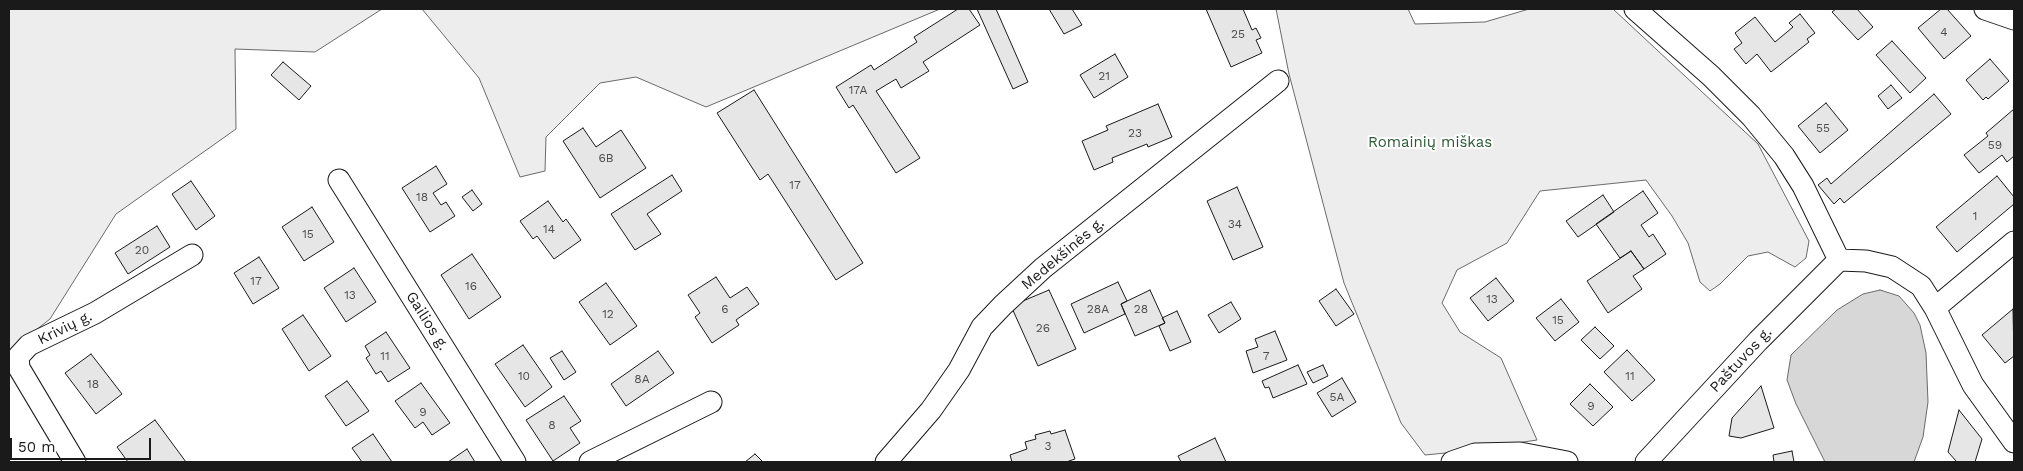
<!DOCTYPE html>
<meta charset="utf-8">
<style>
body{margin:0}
#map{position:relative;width:2023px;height:471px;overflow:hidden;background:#fff;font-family:"Work Sans",sans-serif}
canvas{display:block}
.frame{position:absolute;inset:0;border:10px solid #1a1a1a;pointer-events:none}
.scale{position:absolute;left:10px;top:438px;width:141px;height:22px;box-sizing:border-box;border:2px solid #1a1a1a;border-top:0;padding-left:6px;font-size:15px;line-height:18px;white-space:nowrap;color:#1a1a1a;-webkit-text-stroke:4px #fff;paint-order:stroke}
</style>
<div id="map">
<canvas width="2023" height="471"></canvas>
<div class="frame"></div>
<div class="scale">50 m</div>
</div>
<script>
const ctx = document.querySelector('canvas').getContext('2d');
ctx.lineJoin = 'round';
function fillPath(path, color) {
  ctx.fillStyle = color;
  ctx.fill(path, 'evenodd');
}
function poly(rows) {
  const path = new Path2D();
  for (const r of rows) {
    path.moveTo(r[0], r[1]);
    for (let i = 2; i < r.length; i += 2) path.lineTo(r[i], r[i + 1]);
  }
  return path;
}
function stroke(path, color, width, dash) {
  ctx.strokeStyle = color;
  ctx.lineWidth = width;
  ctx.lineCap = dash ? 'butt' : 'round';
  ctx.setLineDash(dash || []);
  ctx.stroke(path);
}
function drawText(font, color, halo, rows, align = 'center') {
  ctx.font = font + ' "Work Sans",sans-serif';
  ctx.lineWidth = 4;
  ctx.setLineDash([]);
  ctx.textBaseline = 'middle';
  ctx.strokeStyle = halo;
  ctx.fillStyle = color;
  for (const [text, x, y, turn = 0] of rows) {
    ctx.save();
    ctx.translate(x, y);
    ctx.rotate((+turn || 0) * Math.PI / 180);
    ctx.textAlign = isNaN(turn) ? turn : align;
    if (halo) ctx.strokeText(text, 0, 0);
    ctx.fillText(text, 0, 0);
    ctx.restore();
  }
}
const green = poly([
 [9,9,382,9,315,52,235,49,236,129,116,214,50,319,9,351,9,9],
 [422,9,940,9,706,107,636,77,600,83,546,137,545,171,520,177,479,78,422,9],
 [1276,9,1408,9,1415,24,1485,22,1529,9,1613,9,1758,144,1809,241,1806,258,1795,267,1768,252,1748,256,1720,284,1710,291,1700,282,1688,243,1672,216,1646,180,1540,191,1507,243,1457,270,1442,303,1460,332,1501,358,1537,440,1456,452,1425,455,1401,423,1344,283,1289,74,1276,9]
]);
const water = poly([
 [1880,290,1899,296,1914,313,1920,325,1926,353,1928,402,1923,437,1914,462,1825,462,1796,404,1787,380,1791,355,1837,310,1863,294,1880,290]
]);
const building = poly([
 [958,9,969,9,980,25,923,62,929,71,901,88,896,79,876,91,920,158,896,173,853,105,849,108,836,87,871,65,874,70,917,42,914,37,958,9],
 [977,9,996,9,1028,82,1013,89,977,9],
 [1049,9,1072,9,1082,25,1064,34,1049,9],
 [1206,9,1243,9,1252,30,1256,28,1261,38,1256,40,1262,53,1231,67,1206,9],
 [1836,9,1857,9,1873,27,1858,40,1832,12,1836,9],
 [1941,9,1947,9,1971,36,1944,59,1918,28,1941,9],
 [1800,14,1815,33,1807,39,1809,42,1771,72,1757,54,1746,64,1734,49,1742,43,1735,33,1755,17,1775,42,1793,27,1789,23,1800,14],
 [1892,41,1926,78,1910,93,1876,55,1892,41],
 [1115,54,1128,77,1094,98,1080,75,1115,54],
 [1990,59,2009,81,1988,99,1986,97,1983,100,1966,80,1990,59],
 [283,62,311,86,299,100,271,75,283,62],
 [1891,85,1902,98,1888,109,1878,96,1891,85],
 [754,90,863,263,836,280,768,174,760,180,717,113,754,90],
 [1934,94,1951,114,1844,203,1840,198,1834,204,1818,185,1827,178,1831,184,1934,94],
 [1826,103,1848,130,1820,153,1798,126,1826,103],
 [1158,104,1172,137,1148,147,1147,144,1112,158,1113,162,1094,170,1082,141,1108,130,1106,126,1158,104],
 [2014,109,2014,156,2007,162,2002,155,1979,173,1964,155,1988,136,1986,133,2014,109],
 [583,128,596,147,621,130,646,168,600,198,563,141,583,128],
 [436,166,447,184,433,193,441,205,446,202,455,216,430,232,402,188,436,166],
 [672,175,682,191,647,214,661,234,635,250,611,214,672,175],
 [1997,176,2014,197,2014,204,1957,252,1936,227,1997,176],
 [191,181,215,216,196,230,172,194,191,181],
 [1237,187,1263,247,1233,260,1207,201,1237,187],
 [472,190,482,204,473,211,462,197,472,190],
 [1643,191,1658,213,1641,225,1649,237,1653,234,1666,254,1644,269,1631,251,1620,258,1596,224,1643,191],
 [1603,195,1614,212,1578,237,1566,221,1603,195],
 [548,201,563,222,566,219,581,240,554,259,537,236,533,239,520,221,548,201],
 [312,207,334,242,304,261,282,227,312,207],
 [157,226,170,247,128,274,115,253,157,226],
 [1631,251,1644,269,1633,276,1642,289,1608,313,1587,281,1631,251],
 [472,254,501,297,469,319,441,275,472,254],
 [259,257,279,288,253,304,234,273,259,257],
 [354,268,376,302,346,322,324,288,354,268],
 [716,277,730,298,747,287,759,304,736,320,739,325,712,343,695,317,700,313,688,295,716,277],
 [1496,278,1514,301,1488,321,1470,298,1496,278],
 [1118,282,1127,301,1121,304,1125,314,1084,333,1071,304,1118,282],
 [606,283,637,326,610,345,579,302,606,283],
 [1336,289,1354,314,1336,326,1319,301,1336,289],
 [1049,290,1076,349,1038,366,1011,306,1049,290],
 [1150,290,1165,323,1135,336,1121,304,1150,290],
 [1561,299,1579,322,1555,341,1536,318,1561,299],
 [1231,302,1241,319,1219,333,1208,315,1231,302],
 [2013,309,2014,356,2005,363,1982,335,2013,309],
 [1177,311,1191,342,1170,351,1159,326,1165,323,1162,318,1177,311],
 [303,315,331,356,309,371,282,329,303,315],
 [1595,327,1614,346,1600,359,1581,340,1595,327],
 [1275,331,1287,360,1253,373,1246,351,1258,347,1255,339,1275,331],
 [386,332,410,368,388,382,381,371,376,374,366,358,370,355,365,346,386,332],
 [523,345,552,387,525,407,495,364,523,345],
 [1627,350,1655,380,1632,401,1604,372,1627,350],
 [562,351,576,372,564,380,550,358,562,351],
 [658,351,674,373,626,406,611,384,658,351],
 [91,354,122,394,96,414,65,373,91,354],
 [1298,365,1307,384,1273,398,1269,387,1265,388,1262,381,1298,365],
 [1323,365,1328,376,1313,383,1307,372,1323,365],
 [1342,378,1356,402,1332,417,1317,393,1342,378],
 [347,381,369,411,346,426,325,396,347,381],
 [421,383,450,423,432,435,423,422,415,428,395,401,421,383],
 [1590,384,1613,407,1593,426,1570,404,1590,384],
 [1761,386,1774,428,1741,438,1729,436,1732,418,1761,386],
 [564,396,581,421,570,428,580,443,553,461,526,420,564,396],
 [1959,410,1982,439,1975,462,1957,462,1948,452,1959,410],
 [155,420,186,462,128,462,117,447,155,420],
 [1065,430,1075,459,1066,462,1012,462,1010,455,1027,449,1025,442,1036,439,1035,435,1050,431,1051,434,1065,430],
 [373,434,392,462,362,462,352,448,373,434],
 [1215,438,1226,462,1181,462,1178,456,1215,438],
 [467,449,475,462,448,462,467,449],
 [1792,451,1794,462,1774,462,1773,455,1792,451],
 [755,454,763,462,745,462,755,454]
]);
const minor = poly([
 [1635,9,1711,76,1751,116,1784,156,1803,186,1839,260],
 [1985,9,2014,19],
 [339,180,515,462],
 [1839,260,1866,261,1892,267,1921,286,1935,308,1973,385,2014,442],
 [1935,308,2014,242],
 [75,462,19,368,18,357,29,345,95,313,192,255],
 [590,462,711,402],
 [886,462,931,410,959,370,982,327,1003,305,1043,268,1278,81],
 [1452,462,1475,454,1520,453,1567,462],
 [1646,462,1758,341,1839,260]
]);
const numberNames = [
 ["4",1944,32],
 ["25",1238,34],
 ["21",1104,76],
 ["17A",858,90],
 ["55",1823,128],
 ["23",1135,133],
 ["59",1995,145],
 ["6B",606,158],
 ["17",795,185],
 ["18",422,197],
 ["1",1975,216],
 ["34",1235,224],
 ["14",549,229],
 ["15",308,234],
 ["20",142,250],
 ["17",256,281],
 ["16",471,286],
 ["13",350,295],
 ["13",1492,299],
 ["6",725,309],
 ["28A",1098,309],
 ["28",1141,309],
 ["12",608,314],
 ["15",1558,320],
 ["26",1043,328],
 ["11",385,356],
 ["7",1266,356],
 ["10",524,376],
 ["11",1630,376],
 ["8A",642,379],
 ["18",93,384],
 ["5A",1337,397],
 ["9",1591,406],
 ["9",423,412],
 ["8",552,425],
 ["3",1048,446]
];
const parkNames = [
 ["Romainių miškas",1430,143]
];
const streetNames = [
 ["Medekšinės g.",1063,254,-40],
 ["Gailios g.",427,321,58],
 ["Krivių g.",65,328,-26],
 ["Paštuvos g.",1741,360,-47]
];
fillPath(green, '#ededed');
stroke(green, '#6a6a6a', 1);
fillPath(water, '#d7d7d7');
stroke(water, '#6a6a6a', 1);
fillPath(building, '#e6e6e6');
stroke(building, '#1a1a1a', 1);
stroke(minor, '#1a1a1a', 23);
stroke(minor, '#fff', 21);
drawText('12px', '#4d4d4d', null, numberNames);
drawText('15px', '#2b5a34', '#fff', parkNames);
drawText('15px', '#1a1a1a', '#fff', streetNames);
</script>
